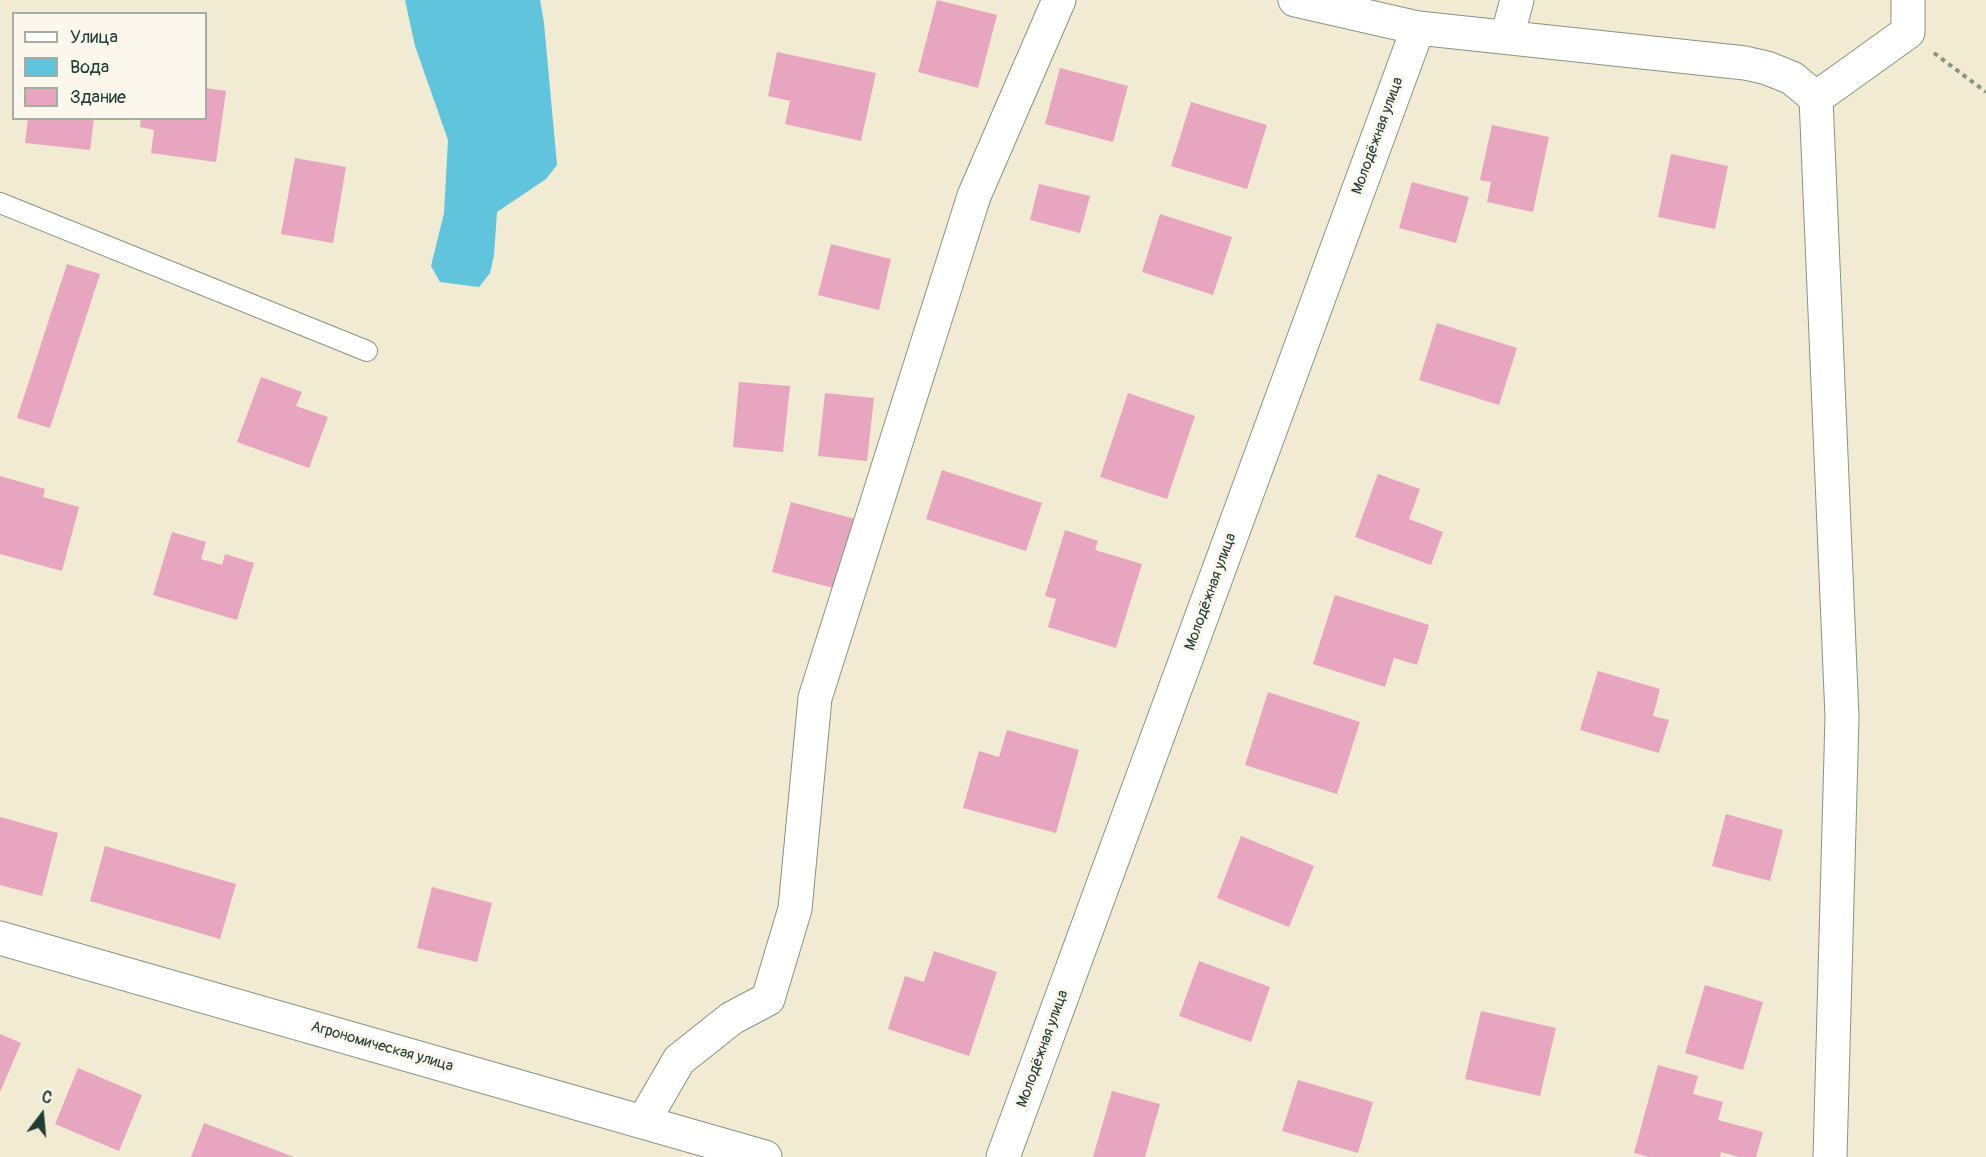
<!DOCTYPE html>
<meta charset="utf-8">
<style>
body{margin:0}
#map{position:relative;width:1986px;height:1157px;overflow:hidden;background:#f0ebd2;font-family:Pangolin,sans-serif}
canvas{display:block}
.legend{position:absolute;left:12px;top:12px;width:195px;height:108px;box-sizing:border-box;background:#fbf7ec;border:2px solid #a3ada2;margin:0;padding:8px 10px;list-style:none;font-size:18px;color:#1f3d34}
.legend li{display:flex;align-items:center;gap:12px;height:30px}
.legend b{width:30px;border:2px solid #a3ada2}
.north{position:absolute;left:12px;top:1085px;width:60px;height:60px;-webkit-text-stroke:4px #fbf7ec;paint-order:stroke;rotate:16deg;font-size:16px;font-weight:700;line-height:24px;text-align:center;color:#1f3d34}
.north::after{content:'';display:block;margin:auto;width:21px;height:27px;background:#1f3d34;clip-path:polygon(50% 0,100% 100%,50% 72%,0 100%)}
</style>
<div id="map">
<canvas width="1986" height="1157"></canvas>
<ul class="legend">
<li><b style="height:8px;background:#fff"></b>Улица</li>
<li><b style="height:16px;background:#5fc4dc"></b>Вода</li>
<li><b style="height:16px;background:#e8a5bf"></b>Здание</li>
</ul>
<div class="north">С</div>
</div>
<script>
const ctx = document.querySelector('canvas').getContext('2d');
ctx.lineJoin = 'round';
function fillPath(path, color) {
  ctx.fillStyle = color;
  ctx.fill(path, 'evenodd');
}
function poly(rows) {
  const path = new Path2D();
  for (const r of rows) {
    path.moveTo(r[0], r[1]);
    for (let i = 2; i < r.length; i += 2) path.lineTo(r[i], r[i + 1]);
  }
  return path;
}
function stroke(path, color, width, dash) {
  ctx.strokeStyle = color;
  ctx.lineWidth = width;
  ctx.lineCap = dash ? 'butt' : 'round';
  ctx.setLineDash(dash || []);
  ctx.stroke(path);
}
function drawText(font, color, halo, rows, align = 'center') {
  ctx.font = font + ' Pangolin,sans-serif';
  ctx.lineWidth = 6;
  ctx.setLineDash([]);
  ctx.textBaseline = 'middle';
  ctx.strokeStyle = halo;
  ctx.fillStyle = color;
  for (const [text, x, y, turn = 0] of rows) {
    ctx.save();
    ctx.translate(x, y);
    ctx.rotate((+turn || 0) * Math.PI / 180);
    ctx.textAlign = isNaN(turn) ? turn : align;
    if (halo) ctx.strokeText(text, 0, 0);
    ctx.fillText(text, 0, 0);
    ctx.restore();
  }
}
const water = poly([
 [405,0,540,0,544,23,557,165,546,179,497,212,494,255,490,273,479,287,440,282,431,266,444,213,448,140,415,46]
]);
const building = poly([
 [937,0,997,15,978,88,918,72],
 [777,52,876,73,861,141,785,124,790,101,768,96],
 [1060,68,1128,86,1113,142,1045,124],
 [206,88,226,91,216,162,151,153,154,130,140,127,141,118,206,118],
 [1191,102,1267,125,1247,189,1171,166],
 [28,118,94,118,90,150,25,143],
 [1492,125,1549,137,1533,212,1487,202,1491,182,1480,180],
 [1671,154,1728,166,1715,229,1658,217],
 [295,158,346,167,333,243,281,234],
 [1412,182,1469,197,1456,243,1399,228],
 [1039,184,1090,196,1080,233,1030,220],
 [1160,214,1232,237,1213,295,1142,272],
 [831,244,891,259,879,310,818,295],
 [67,264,100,274,50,428,17,418],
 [1437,323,1517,348,1499,405,1419,380],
 [261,377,302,392,296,406,328,417,309,468,237,442],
 [739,382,790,386,783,452,733,447],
 [825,393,874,398,867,461,818,456],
 [1128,393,1195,416,1167,499,1100,477],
 [942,470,1042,503,1026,551,926,519],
 [1378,474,1420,489,1409,519,1443,532,1431,565,1355,537],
 [0,476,45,489,43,497,79,507,62,571,0,554],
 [791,502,859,520,841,590,772,572],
 [1065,530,1098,541,1095,550,1142,564,1116,648,1048,627,1056,599,1045,596],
 [172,532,206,542,201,559,222,565,225,554,254,563,237,620,153,595],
 [1335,595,1429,625,1417,665,1394,658,1385,687,1313,664],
 [1598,671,1660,689,1653,716,1669,720,1659,753,1580,730],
 [1268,692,1360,722,1337,794,1245,765],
 [1007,730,1079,750,1056,833,963,808,979,751,999,757],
 [1726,814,1783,830,1770,881,1712,866],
 [0,817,58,833,42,896,0,885],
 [1241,836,1314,866,1289,927,1217,898],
 [105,846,236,884,220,939,90,901],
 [432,887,492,903,477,962,417,948],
 [934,951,997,972,969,1056,888,1029,905,976,924,982],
 [1199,961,1270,987,1251,1042,1179,1016],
 [1705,985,1763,1002,1743,1070,1685,1053],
 [1481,1011,1556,1028,1540,1096,1465,1079],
 [0,1034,21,1043,0,1092],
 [1658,1065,1698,1076,1693,1094,1723,1102,1718,1120,1763,1132,1756,1157,1739,1157,1721,1152,1720,1157,1649,1157,1634,1153],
 [78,1068,142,1095,119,1151,55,1124],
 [1298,1080,1373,1102,1358,1153,1282,1131],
 [1112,1091,1160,1104,1145,1157,1093,1157],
 [204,1123,294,1157,191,1157]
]);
const path = poly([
 [1934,53,1986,92]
]);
const service = poly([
 [0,203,367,351]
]);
const minor = poly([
 [1295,0,1418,28,1745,63,1767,68,1792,78,1816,98,1842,717,1830,1157],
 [1507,37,1517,0],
 [1816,98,1908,32,1908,0],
 [0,938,765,1157],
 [643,1122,679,1060,732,1018,768,999,795,909,815,698,974,196,1059,0],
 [1003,1157,1418,28]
]);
const streetNames = [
 ["Молодёжная улица",1378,136,-70],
 ["Молодёжная улица",1211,592,-70],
 ["Агрономическая улица",382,1047,16],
 ["Молодёжная улица",1043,1049,-70]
];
fillPath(water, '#5fc4dc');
fillPath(building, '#e8a5bf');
stroke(service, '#889483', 22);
stroke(minor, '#889483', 35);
stroke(path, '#889483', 4, [4.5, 4.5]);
stroke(service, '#fff', 20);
stroke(minor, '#fff', 33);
drawText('15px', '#1f3d34', '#fbf7ec', streetNames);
</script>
